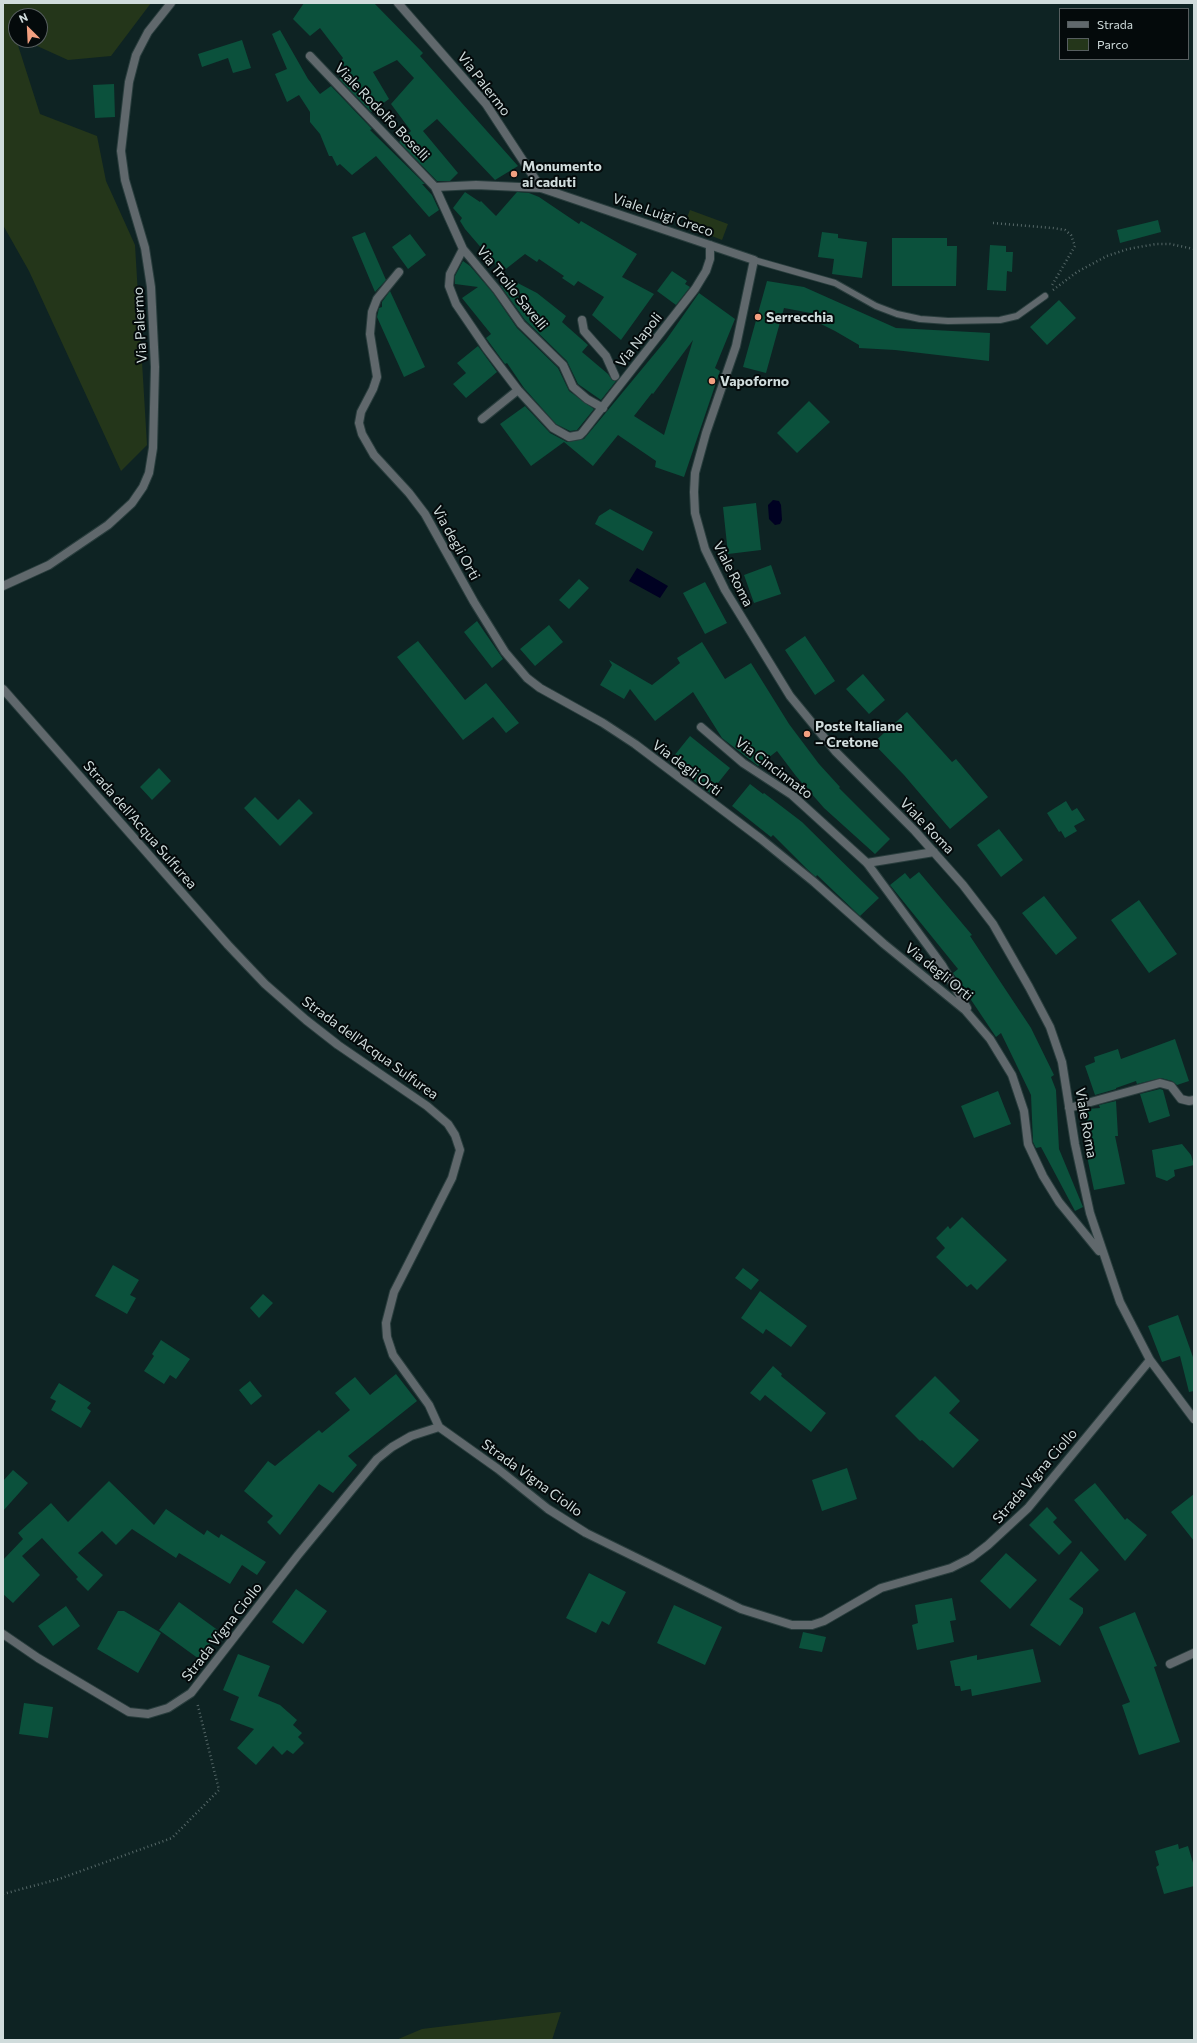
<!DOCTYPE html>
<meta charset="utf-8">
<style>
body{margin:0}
#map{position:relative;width:1197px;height:2043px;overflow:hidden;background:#0e2323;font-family:Commissioner,sans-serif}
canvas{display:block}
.frame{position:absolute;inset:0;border:4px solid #d0dcdc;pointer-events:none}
.legend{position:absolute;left:1059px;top:8px;width:130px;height:52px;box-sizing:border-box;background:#040a0b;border:1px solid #565e5f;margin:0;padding:5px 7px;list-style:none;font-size:12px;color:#d0dcdc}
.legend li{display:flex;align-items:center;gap:8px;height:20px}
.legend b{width:20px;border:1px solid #565e5f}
.north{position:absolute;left:8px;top:8px;width:40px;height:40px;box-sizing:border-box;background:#040a0b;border:1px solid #565e5f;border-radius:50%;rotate:336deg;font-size:11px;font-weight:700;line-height:16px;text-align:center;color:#d0dcdc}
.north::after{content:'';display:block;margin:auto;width:14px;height:18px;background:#f2a080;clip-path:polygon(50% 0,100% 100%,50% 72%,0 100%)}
</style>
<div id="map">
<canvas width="1197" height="2043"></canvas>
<div class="frame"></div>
<ul class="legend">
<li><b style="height:5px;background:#60686c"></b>Strada</li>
<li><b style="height:11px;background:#24361a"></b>Parco</li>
</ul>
<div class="north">N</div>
</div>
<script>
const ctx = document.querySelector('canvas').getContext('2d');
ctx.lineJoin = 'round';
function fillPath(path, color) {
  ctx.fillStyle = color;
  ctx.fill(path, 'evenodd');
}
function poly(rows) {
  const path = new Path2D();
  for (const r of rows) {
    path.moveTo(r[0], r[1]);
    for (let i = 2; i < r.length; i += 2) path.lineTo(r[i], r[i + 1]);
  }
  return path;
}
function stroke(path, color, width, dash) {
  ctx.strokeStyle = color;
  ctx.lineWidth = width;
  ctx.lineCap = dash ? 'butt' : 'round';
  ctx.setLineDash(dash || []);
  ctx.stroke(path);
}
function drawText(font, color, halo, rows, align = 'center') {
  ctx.font = font + ' Commissioner,sans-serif';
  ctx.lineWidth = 4;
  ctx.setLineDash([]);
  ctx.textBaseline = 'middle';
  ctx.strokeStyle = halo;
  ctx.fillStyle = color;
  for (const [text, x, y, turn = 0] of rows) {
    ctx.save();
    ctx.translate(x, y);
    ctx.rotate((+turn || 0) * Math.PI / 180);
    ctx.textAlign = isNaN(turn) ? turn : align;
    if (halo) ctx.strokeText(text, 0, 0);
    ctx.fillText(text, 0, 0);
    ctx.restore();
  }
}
const green = poly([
 [3,3,151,3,111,56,68,60,24,40,40,40,40,16,16,16,15,36,40,114,97,136,106,181,135,245,147,445,121,471,29,271,3,225],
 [690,210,728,224,722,240,684,225],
 [561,2012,552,2040,396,2040,422,2029]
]);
const water = poly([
 [773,500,779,501,781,505,782,520,780,524,775,525,769,519,768,505],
 [637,568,668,586,660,598,629,581]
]);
const building = poly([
 [304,3,374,3,423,53,420,56,518,166,495,180,437,119,423,131,458,173,450,181,437,181,399,142,411,131,391,104,414,78,397,60,373,72,389,99,371,112,339,79,347,71,341,61,343,58,320,28,310,36,293,19],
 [280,30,308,79,320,94,331,86,372,129,370,130,425,184,422,184,432,195,439,210,429,217,376,156,352,175,340,164,337,166,332,156,329,156,320,134,310,122,310,112,299,95,287,102,275,74,287,69,272,34],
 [242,40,251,68,233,73,228,58,202,67,198,54],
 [114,84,115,117,95,118,93,85],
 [465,192,480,202,481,201,496,216,517,192,529,193,539,197,579,224,581,221,637,254,622,277,654,294,621,340,592,315,604,297,578,281,574,286,562,278,564,276,539,259,537,262,525,254,502,272,465,229,460,221,462,218,453,208],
 [1158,220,1161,232,1120,243,1117,230],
 [365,232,386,280,375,292,352,237],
 [822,232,838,234,838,238,867,242,862,278,832,274,834,259,818,257],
 [410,234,426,255,408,269,392,247],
 [892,238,947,238,947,246,957,246,956,286,892,286],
 [990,245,1006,246,1006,252,1013,252,1012,272,1007,271,1006,291,987,290],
 [463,261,470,266,493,293,517,328,558,368,569,391,594,409,577,430,570,431,556,424,524,388,507,363,505,364,486,338,491,334,462,298,478,287,455,284,455,276],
 [672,271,687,281,685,284,690,287,676,305,657,291],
 [508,278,537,293,566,316,562,322,588,345,582,352,608,374,612,380,616,381,601,400,578,384,567,361,525,320,500,285,528,303],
 [767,281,804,287,896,328,990,333,989,361,895,350,859,348,859,345,835,331,817,322,821,315,784,308,766,373,743,367],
 [390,291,425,367,404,377,377,317,379,308,382,307,382,302],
 [699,293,735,319,715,368,720,371,684,477,655,467,656,461,618,435,593,466,564,442,531,466,500,424,525,406,550,433,567,442,584,439,666,340],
 [693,340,664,435,634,416,652,393,653,394],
 [1059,300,1076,318,1047,345,1030,327],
 [478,346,497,372,466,398,453,384,466,373,457,363],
 [809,401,830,422,797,453,777,433],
 [756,503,761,550,728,554,723,507],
 [610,509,653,532,643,551,595,524,599,516],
 [771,565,781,594,754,603,744,575],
 [579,579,589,588,569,609,559,600],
 [705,582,727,623,705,634,683,593],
 [477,621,503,659,492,668,464,632],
 [549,625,563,642,535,666,520,649],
 [805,636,835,681,815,695,785,650],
 [418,641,465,700,486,683,519,723,506,733,493,717,463,740,397,657],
 [702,642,725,679,751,663,789,724,819,764,840,787,839,788,890,839,875,854,824,808,796,776,777,751,758,766,722,738,693,692,655,721,630,689,624,699,600,685,612,665,609,660,652,685,680,663,677,658],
 [863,674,885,700,869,714,846,689],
 [907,712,952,762,956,759,988,797,950,829,904,775,873,743],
 [690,736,730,768,710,793,669,762],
 [159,768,171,781,152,800,140,787],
 [750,784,763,794,764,793,802,822,879,898,860,916,817,875,816,877,808,870,773,835,771,837,732,806],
 [255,797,278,820,299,799,313,813,280,846,244,808],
 [1066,801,1072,811,1077,808,1085,820,1074,826,1077,831,1065,838,1061,831,1059,832,1047,813],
 [999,829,1023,860,1001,877,977,845],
 [919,872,972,935,970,936,1031,1028,1054,1075,1051,1077,1056,1090,1059,1149,1083,1207,1075,1211,1041,1147,1036,1148,1033,1142,1031,1095,1001,1033,996,1037,953,973,958,969,890,885,905,873,910,879],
 [1044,896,1077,938,1056,955,1022,913],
 [1139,900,1177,954,1149,973,1111,920],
 [1175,1039,1189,1081,1177,1085,1172,1081,1161,1078,1137,1084,1136,1081,1116,1088,1116,1089,1095,1095,1085,1066,1095,1062,1094,1057,1118,1049,1121,1059],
 [1160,1089,1163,1090,1170,1116,1149,1123,1140,1094],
 [998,1091,1011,1124,974,1138,961,1106],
 [1116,1101,1118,1136,1115,1136,1125,1184,1094,1190,1087,1156,1089,1156,1087,1109,1100,1108,1099,1105],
 [1182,1144,1191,1155,1194,1165,1174,1170,1175,1176,1167,1181,1156,1177,1152,1150],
 [962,1217,1007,1260,977,1290,971,1284,967,1287,936,1257,945,1248,936,1238,948,1226,950,1229],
 [113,1265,139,1280,130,1295,136,1298,127,1314,95,1296],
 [743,1268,759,1280,751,1290,735,1278],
 [760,1291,807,1326,791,1347,766,1329,763,1334,741,1318],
 [263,1294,273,1303,259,1318,250,1308],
 [1178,1315,1194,1360,1194,1391,1189,1392,1180,1356,1162,1362,1148,1326],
 [161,1340,190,1359,176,1379,170,1375,164,1384,144,1371,154,1356,152,1354],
 [773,1366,782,1374,781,1376,826,1413,811,1432,765,1395,760,1401,750,1393],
 [396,1374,417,1401,348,1456,357,1465,333,1493,319,1484,280,1535,267,1522,273,1516,244,1491,268,1461,275,1466,319,1430,322,1433,350,1410,335,1393,355,1377,370,1395],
 [935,1376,960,1401,949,1413,979,1440,953,1468,922,1440,920,1441,895,1416],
 [250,1381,262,1396,251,1405,239,1390],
 [59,1383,91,1403,87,1408,91,1411,81,1428,51,1410,56,1401,50,1398],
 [847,1468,857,1499,822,1511,812,1480],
 [13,1470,28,1483,3,1511,3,1481],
 [109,1481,154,1525,166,1509,204,1535,207,1530,219,1538,221,1534,266,1562,257,1575,242,1565,230,1584,179,1553,176,1558,132,1529,116,1545,102,1531,78,1553,103,1575,88,1591,76,1579,78,1577,42,1538,22,1556,40,1575,13,1603,3,1594,3,1560,23,1539,18,1533,51,1503,68,1522],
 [1095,1483,1125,1520,1127,1518,1147,1535,1125,1561,1074,1500],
 [1194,1494,1194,1541,1171,1512],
 [1047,1507,1057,1518,1053,1522,1072,1542,1059,1555,1029,1525],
 [1081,1551,1099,1570,1069,1599,1083,1608,1083,1613,1060,1646,1030,1625],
 [1006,1553,1037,1580,1010,1609,980,1581],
 [589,1573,626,1592,609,1625,602,1621,596,1633,566,1618],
 [296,1589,327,1611,303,1644,272,1622],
 [952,1598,956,1620,950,1621,954,1642,917,1650,912,1625,918,1623,915,1605],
 [179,1602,219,1631,199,1659,159,1630],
 [674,1605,722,1627,705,1665,657,1643],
 [66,1606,80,1626,53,1646,38,1626],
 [118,1611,124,1611,161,1633,138,1673,97,1649],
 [1135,1612,1157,1666,1154,1667,1180,1742,1139,1755,1122,1705,1130,1702,1099,1627],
 [803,1632,826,1637,822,1652,799,1648],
 [1033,1649,1041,1682,972,1696,971,1689,961,1691,960,1686,955,1686,950,1661,977,1655,977,1660],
 [238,1654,270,1666,258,1696,280,1705,297,1720,293,1725,302,1733,298,1737,304,1743,293,1754,287,1750,282,1755,273,1746,256,1765,237,1748,254,1729,230,1720,239,1697,223,1690],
 [24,1703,53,1707,48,1738,19,1734],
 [1178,1844,1179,1849,1188,1846,1194,1866,1194,1886,1164,1894,1156,1867,1159,1865,1155,1851]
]);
const path = poly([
 [993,223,1053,228,1065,230,1071,235,1075,246,1051,287],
 [1053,290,1077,272,1107,256,1128,249,1156,244,1170,244,1194,249],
 [3,1894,59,1879,172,1838,219,1790,197,1702]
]);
const lane = poly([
 [754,260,835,283,876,306,897,314,920,319,948,321,1000,320,1017,316,1045,296]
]);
const street = poly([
 [398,3,486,104,541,188],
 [310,56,435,187,463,249,469,256,497,290,521,324,563,365,573,387,587,399,603,408],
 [435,187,476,185,541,188,754,260,736,346,706,433,695,473,694,492,695,513,705,549,725,590,790,696,836,752,915,831,963,885,993,924,1029,987,1050,1027,1062,1062,1075,1144,1090,1213,1120,1302,1150,1360,1194,1419],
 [463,249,450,274,449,286,456,304,486,348,518,390,553,428,569,437,580,435,583,432,695,289,706,271,710,259,710,245],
 [399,272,377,299,372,312,370,334,377,377,373,389,361,412,359,423,362,434,374,455,409,493,425,514,474,602,505,652,527,678,540,688,603,723,635,744,761,839,814,882,884,944,965,1010,990,1039,1012,1075,1024,1111,1028,1144,1043,1176,1059,1202,1099,1251],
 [582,320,584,331,606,356,615,376],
 [482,419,518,390],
 [3,586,49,565,108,525,132,503,143,487,149,473,153,448,155,367,151,287,145,248,125,180,121,151,129,82,136,55,148,32,171,3],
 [3,689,228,945,265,984,306,1020,338,1045,427,1106,448,1124,455,1135,460,1150,452,1178,394,1292,386,1323,387,1337,393,1355,429,1405,439,1427],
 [701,727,743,763,792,795,867,863,942,965,967,1008],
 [867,863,934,852],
 [1069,1108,1160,1083,1171,1086,1181,1099,1189,1101,1194,1100],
 [3,1634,38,1658,129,1712,148,1714,168,1708,191,1693,298,1555,377,1459,392,1447,411,1436,439,1427,498,1469,548,1509,586,1533,741,1609,792,1625,812,1625,824,1621,881,1588,951,1568,971,1558,988,1545,1028,1508,1150,1360],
 [1170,1664,1194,1653]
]);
const markers = [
 [514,174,4,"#f2a080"],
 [758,317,4,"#f2a080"],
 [712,381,4,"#f2a080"],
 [807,734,4,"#f2a080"]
];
const streetNames = [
 ["Via Palermo",484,84,52],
 ["Viale Rodolfo Boselli",382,112,46],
 ["Viale Luigi Greco",663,215,19],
 ["Via Troilo Savelli",512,288,51],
 ["Via Palermo",140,325,-93],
 ["Via Napoli",639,340,-52],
 ["Via degli Orti",456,543,61],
 ["Viale Roma",733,574,63],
 ["Via degli Orti",687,768,37],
 ["Via Cincinnato",774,768,37],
 ["Strada dell'Acqua Sulfurea",140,825,49],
 ["Viale Roma",927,826,46],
 ["Via degli Orti",939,972,39],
 ["Strada dell'Acqua Sulfurea",370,1048,36],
 ["Viale Roma",1086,1123,80],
 ["Strada Vigna Ciollo",1035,1476,-49],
 ["Strada Vigna Ciollo",532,1478,36],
 ["Strada Vigna Ciollo",222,1632,-52]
];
const poiNames = [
 ["Monumento",522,166],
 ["ai caduti",522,182],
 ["Serrecchia",766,317],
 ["Vapoforno",720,381],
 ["Poste Italiane",815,726],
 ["– Cretone",815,742]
];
fillPath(green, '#24361a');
fillPath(water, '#000122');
fillPath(building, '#0b513c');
stroke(lane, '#293d3d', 8);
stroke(street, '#293d3d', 10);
stroke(path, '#566868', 2.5, [1, 3]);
stroke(lane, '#60686c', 6);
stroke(street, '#60686c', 8);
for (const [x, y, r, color] of markers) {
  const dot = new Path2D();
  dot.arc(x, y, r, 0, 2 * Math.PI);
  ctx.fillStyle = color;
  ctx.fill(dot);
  stroke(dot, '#040a0b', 1.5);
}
drawText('14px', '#d0dcdc', '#040a0b', streetNames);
drawText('bold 14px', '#d0dcdc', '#040a0b', poiNames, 'left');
</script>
